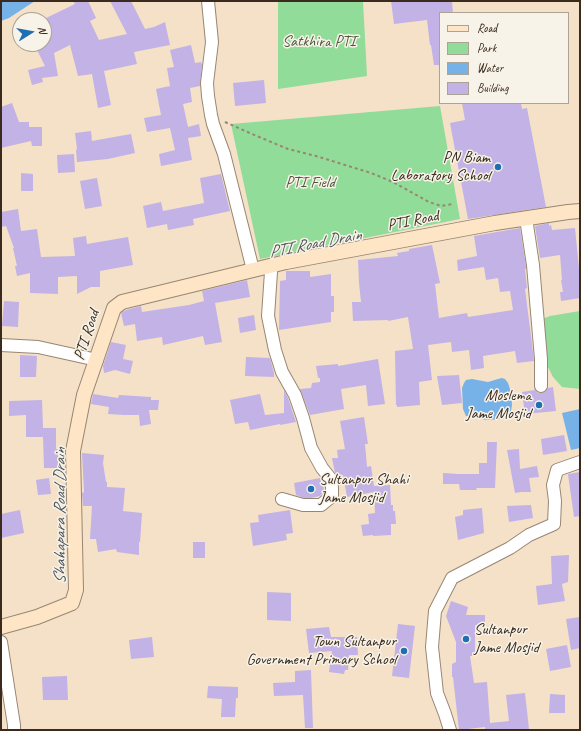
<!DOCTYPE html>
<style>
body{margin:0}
#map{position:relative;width:581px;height:731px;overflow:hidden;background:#f4e1c8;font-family:Caveat,sans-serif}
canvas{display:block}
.frame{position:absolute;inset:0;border:2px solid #3b2a1e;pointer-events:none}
.legend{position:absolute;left:439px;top:12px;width:130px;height:92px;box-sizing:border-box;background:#f7f3e8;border:1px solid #aca397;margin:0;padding:5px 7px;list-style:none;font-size:12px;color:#3b2a1e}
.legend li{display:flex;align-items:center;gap:8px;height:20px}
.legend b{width:20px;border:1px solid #aca397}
.north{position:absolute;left:12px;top:12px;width:40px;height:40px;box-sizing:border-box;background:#f7f3e8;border:1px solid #aca397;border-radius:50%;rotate:79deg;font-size:11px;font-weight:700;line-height:16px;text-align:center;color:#3b2a1e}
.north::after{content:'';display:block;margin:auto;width:14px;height:18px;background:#1f6fb2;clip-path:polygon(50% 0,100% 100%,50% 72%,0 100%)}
</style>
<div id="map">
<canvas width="581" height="731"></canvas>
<div class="frame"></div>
<ul class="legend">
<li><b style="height:5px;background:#fde5c5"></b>Road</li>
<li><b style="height:11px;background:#91dc99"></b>Park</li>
<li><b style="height:11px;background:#76b2e7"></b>Water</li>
<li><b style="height:11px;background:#c2b2e6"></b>Building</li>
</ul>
<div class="north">N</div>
</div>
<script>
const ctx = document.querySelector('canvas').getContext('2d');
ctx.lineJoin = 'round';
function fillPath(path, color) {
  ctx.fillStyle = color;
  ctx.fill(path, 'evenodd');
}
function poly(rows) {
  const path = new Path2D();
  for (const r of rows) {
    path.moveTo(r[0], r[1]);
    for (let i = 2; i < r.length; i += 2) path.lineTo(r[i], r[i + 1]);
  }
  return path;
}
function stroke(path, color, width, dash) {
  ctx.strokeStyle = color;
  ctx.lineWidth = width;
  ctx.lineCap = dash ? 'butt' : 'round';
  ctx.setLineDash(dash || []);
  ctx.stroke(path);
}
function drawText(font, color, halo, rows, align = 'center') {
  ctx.font = font + ' Caveat,sans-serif';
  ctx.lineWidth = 3;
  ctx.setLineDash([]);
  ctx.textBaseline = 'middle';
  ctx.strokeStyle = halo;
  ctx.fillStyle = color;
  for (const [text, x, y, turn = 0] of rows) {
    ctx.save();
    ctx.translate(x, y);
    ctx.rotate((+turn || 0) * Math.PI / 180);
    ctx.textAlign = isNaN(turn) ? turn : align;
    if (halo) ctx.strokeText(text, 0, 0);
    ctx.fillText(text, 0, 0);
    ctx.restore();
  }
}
const green = poly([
 [278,1,363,1,367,76,278,89],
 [440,106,460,219,260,259,231,124],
 [580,311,580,389,562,387,553,377,547,365,542,319,550,316]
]);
const water = poly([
 [1,1,35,1,9,18,1,21],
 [502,378,505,379,508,383,511,392,512,405,511,411,508,416,505,418,502,419,487,420,470,417,466,416,463,409,462,388,464,383,466,380,472,379,488,382,498,379],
 [580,409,580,448,571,450,562,413]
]);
const building = poly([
 [73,1,88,1,96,18,90,21,99,40,127,34,110,1,131,1,145,29,154,27,165,22,170,45,134,52,137,64,104,71,111,105,98,108,92,74,78,76,70,45,54,53,58,76,42,78,43,82,32,85,28,70,45,66,34,44,44,44,44,19,75,4],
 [391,1,452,1,453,13,440,13,440,65,434,65,431,45,430,45,427,20,394,24],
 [191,45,195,63,201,62,202,65,200,86,190,88,192,102,183,104,188,127,199,124,201,136,188,138,192,160,161,166,159,154,175,150,170,128,147,132,144,118,161,115,156,89,170,86,167,68,174,67,170,50],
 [264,80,266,103,235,106,233,83],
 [12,103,19,122,29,122,29,127,42,127,42,146,32,146,31,141,1,148,1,107],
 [462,103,521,103,522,109,527,108,546,207,468,219,450,123,465,120],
 [91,131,92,141,131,134,135,153,108,159,77,162,76,150,77,149,75,133],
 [74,154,75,172,58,173,57,155],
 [21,173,33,174,33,191,21,191],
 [221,174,230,211,193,219,194,225,168,230,167,224,147,228,143,206,161,202,163,211,204,203,200,178],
 [97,178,102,206,85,209,80,181],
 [18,209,21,231,37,229,41,257,75,256,73,238,86,236,87,244,128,237,133,265,100,271,100,287,91,287,77,294,77,276,58,277,58,294,30,293,30,273,17,276,15,266,17,266,13,248,14,248,6,226,1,227,1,212],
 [549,223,549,226,551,225,552,230,575,228,580,279,580,298,561,301,560,292,563,292,561,280,562,280,560,255,540,258,535,226],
 [520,228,526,266,526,269,525,269,527,288,525,289,531,336,534,361,517,363,515,351,483,356,484,368,471,370,469,350,452,352,451,342,428,345,432,380,419,382,420,405,397,407,397,405,396,405,395,351,413,349,408,317,388,321,388,320,353,321,352,302,361,302,359,283,358,260,398,256,397,253,409,251,409,249,432,245,440,283,435,284,439,318,467,313,468,317,513,310,510,291,500,292,498,278,486,280,484,267,458,271,457,260,477,256,474,236],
 [286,271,310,271,310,277,331,274,331,296,334,296,334,312,331,312,331,322,279,330,280,281,286,280],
 [247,280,250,297,215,303,222,342,205,345,203,336,163,345,162,337,137,341,135,324,124,326,121,313,126,310,141,306,142,312,189,305,204,301,202,291],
 [4,301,19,302,18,327,2,326],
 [254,315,256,330,240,333,238,318],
 [111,342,126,345,123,359,133,361,130,374,115,370,104,373,103,366],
 [20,355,37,356,36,377,20,377],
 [246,357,270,358,274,373,274,377,245,376],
 [378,359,385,404,368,406,366,385,341,389,344,409,310,415,300,389,311,388,312,383,320,382,320,378,318,378,316,366,338,364,338,366],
 [459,375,462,403,442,405,437,376],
 [553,387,556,411,525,414,522,392,535,390,538,393,541,393,545,392,548,388],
 [284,390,288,398,296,422,280,425,280,424,250,430,248,422,235,424,230,400,260,394,265,415,284,413],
 [93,394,118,398,119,395,151,397,151,400,159,400,158,410,149,410,151,424,140,426,139,415,124,415,108,414,109,407,91,404],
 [42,400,43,428,56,428,56,449,58,449,58,468,44,468,43,437,26,437,26,415,9,416,9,401],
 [364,417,368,444,365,444,367,467,371,466,374,486,390,485,391,505,393,505,393,511,395,511,396,524,391,524,391,535,373,536,373,535,363,536,361,525,369,524,368,514,375,513,374,492,347,497,343,475,337,476,335,473,332,458,338,458,337,450,345,449,340,421],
 [564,435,567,451,543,455,541,439],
 [487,442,497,442,495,488,476,488,477,490,460,490,459,484,443,484,443,473,458,474,479,474,479,463,487,463],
 [519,449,520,469,537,466,539,477,529,478,531,492,521,492,515,493,507,450],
 [82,453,104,455,103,463,106,482,107,482,107,487,125,488,123,511,142,513,140,542,139,542,139,555,117,552,116,549,98,552,96,539,90,539,92,506,83,506,82,493,84,492],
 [580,472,580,516,574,517,568,474],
 [49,478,51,494,38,495,36,480],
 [320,478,323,481,324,492,320,496,311,498,304,498,296,495,294,483],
 [531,505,533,518,509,522,507,506],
 [482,508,484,533,458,540,455,517,463,515,463,510],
 [20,510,24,533,1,538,1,514],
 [290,510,293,533,286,534,287,540,253,546,250,523,259,522,258,515],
 [193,542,205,542,205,558,193,558],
 [569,555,568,582,562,584,565,601,538,605,536,586,552,584,551,556],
 [267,592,291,593,291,621,267,620],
 [451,601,468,607,466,615,485,615,485,629,475,625,475,656,470,656,474,683,487,682,490,723,509,721,506,695,525,693,529,729,517,730,485,730,485,727,459,730,453,677,452,677,452,664,456,662,456,642,446,616],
 [580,617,580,648,571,650,566,619],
 [398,624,415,626,409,678,392,676],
 [329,627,331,637,357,637,358,655,349,655,348,670,345,670,344,674,329,672,332,651,309,653,306,629],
 [152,637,154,657,131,659,129,640],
 [567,645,571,667,550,671,546,649],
 [311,670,313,728,305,728,303,695,274,696,273,683,295,682,295,671],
 [67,676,68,700,43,700,42,677],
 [208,686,238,687,238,698,236,698,235,717,221,717,222,699,207,698],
 [550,694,565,695,565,713,549,713]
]);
const path = poly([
 [225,122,252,134,288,149,316,156,371,173,393,182,429,202,441,206,453,204]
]);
const tertiary = poly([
 [208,1,212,42,207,83,208,96,211,115,213,124,224,154,253,270],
 [526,218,533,265,541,359,541,386],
 [271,266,271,272,268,316,275,350,282,372,295,395,303,418,311,448,322,468,330,478,332,487,332,496,321,505,303,505,282,499],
 [1,345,38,347,97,360],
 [1,642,14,725,14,730],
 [450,730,445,714,437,693,432,647,435,611,452,578,510,548,529,535,554,524,555,501,553,485,557,470,580,462]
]);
const secondary = poly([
 [1,627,37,617,72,603,76,590,73,451,84,395,114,308,122,302,286,262,495,223,568,212,580,211]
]);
const markers = [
 [498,167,4,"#1f6fb2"],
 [539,405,4,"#1f6fb2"],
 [311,489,4,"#1f6fb2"],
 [466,639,4,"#1f6fb2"],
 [404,651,4,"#1f6fb2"]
];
const parkNames = [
 ["Satkhira PTI",319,42],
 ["PTI Field",310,183]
];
const poiNames = [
 ["PN Biam",490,158],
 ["Laboratory School",490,176],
 ["Moslema",531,396],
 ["Jame Mosjid",531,414],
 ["Sultanpur Shahi",319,480,"left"],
 ["Jame Mosjid",319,498,"left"],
 ["Sultanpur",474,630,"left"],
 ["Jame Mosjid",474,648,"left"],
 ["Town Sultanpur",396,642],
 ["Government Primary School",396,660]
];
const streetNames = [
 ["PTI Road",413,221,-11],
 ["PTI Road",87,335,-72]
];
const waterNames = [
 ["PTI Road Drain",315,244,-11],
 ["Shahapara Road Drain",61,516,-90]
];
fillPath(green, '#91dc99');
fillPath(water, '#76b2e7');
fillPath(building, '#c2b2e6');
stroke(tertiary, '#988673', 14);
stroke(secondary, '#988673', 16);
stroke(path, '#988673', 2, [3, 3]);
stroke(tertiary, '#fff', 12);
stroke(secondary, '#fde5c5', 14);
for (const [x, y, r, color] of markers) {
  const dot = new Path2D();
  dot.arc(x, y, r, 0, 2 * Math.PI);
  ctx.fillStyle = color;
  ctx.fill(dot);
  stroke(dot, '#f7f3e8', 1.5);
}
drawText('16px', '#50563d', '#f7f3e8', parkNames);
drawText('16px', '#3b2a1e', '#f7f3e8', poiNames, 'right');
drawText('16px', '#3b2a1e', '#f7f3e8', streetNames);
drawText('italic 17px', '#4d535a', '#f7f3e8', waterNames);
</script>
